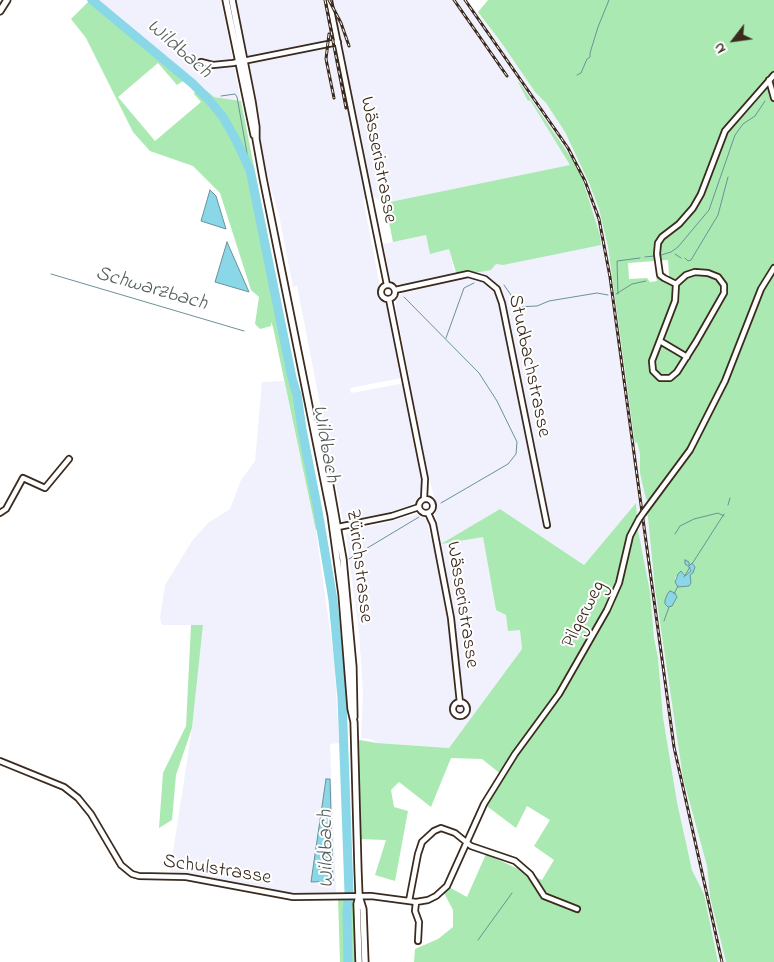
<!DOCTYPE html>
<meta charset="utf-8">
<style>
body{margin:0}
#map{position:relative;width:774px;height:962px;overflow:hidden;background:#fff;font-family:"Indie Flower",sans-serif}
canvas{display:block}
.north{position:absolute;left:709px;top:15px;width:50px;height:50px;-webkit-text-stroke:4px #fff;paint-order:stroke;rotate:240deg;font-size:14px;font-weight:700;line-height:20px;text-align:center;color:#3b2a1e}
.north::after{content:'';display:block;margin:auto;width:18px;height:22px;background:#3b2a1e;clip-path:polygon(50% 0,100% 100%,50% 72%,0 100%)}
</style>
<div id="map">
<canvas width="774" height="962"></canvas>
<div class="north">N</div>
</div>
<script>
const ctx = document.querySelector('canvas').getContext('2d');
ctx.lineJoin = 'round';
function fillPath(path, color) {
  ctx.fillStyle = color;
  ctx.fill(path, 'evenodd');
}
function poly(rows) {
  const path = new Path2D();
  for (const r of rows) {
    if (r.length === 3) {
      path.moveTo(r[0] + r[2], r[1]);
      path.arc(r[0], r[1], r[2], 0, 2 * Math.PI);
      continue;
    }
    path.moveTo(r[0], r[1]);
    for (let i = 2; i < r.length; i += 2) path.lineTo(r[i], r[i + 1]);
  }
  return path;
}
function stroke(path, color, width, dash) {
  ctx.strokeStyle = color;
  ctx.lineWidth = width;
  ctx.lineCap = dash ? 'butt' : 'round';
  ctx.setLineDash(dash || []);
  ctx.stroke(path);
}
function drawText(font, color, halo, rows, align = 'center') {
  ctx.font = font + ' "Indie Flower",sans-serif';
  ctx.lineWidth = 4;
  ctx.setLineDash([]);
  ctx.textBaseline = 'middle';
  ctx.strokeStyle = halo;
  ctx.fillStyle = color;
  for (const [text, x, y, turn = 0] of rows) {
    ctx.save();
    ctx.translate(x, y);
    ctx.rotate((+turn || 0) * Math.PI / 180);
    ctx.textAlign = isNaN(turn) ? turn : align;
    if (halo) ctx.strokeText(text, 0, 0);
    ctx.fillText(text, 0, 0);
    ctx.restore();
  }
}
const built = poly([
 [98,0,221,0,241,101,214,97],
 [232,0,467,0,503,45,535,92,546,103,565,132,589,183,599,209,608,247,635,443,637,442,640,454,640,473,650,502,647,508,655,589,683,778,707,866,710,897,726,962,718,962,704,894,692,870,677,802,663,717,658,658,638,530,636,503,584,565,500,509,443,544,483,536,496,610,506,615,520,629,522,649,449,748,377,743,370,739,361,738,363,693,359,631,346,535,352,530,385,523,417,514,420,518,423,516,427,519,430,536,433,536,441,543,435,513,436,505,429,477,421,478,422,488,420,496,413,504,385,514,343,521,297,286,293,287,279,215,256,139],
 [530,100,582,178,600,235,501,264,496,264,473,275,457,276,454,271,449,249,426,235,383,244,390,279,395,284,401,284,403,293,398,296,396,300,396,309,410,382,351,393,350,388,402,378,388,311,385,302,380,297,379,293,380,286,363,199,374,197,385,203,571,165],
 [284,381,316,531,334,659,339,743,330,744,336,893,299,894,170,872,192,728,203,625,162,625,160,618,165,585,192,541,208,523,230,509,241,480,255,461,262,382]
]);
const green = poly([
 [87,0,98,0,214,97,241,101,323,515,316,531,273,327,271,322,271,326,260,329,255,324,259,297,251,290,220,193,193,166,150,151,133,132,86,38,71,19,88,2],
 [158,63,177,85,183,81,195,91,194,94,201,102,155,141,118,97],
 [488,0,774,0,774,962,726,962,710,897,707,866,683,778,655,589,647,508,650,502,646,499,640,473,640,454,637,442,635,444,608,247,599,209,589,183,565,132,546,103,535,92,503,45,478,12],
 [668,260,669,276,656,277,657,281,650,282,647,278,629,279,628,263],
 [689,563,689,566,692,563,695,567,693,573,690,575,691,583,689,586,678,587,675,582,675,578,681,571,685,576,691,572,689,567,687,566],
 [671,591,675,593,677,597,675,601,669,607,665,603,668,593],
 [518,82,519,82,572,159,582,178,600,235,601,245,503,265,496,264,491,270,457,276,449,249,430,254,426,235,393,242,385,203,570,165,530,100,528,101],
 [636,503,638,530,650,592,654,637,658,658,663,717,677,802,692,870,704,894,718,962,414,962,415,949,438,939,453,927,453,910,443,891,447,886,467,897,486,854,542,880,554,860,534,846,550,820,527,806,516,828,484,804,502,775,482,759,451,758,431,807,399,782,391,790,394,807,408,811,395,881,375,875,386,840,356,839,354,739,377,743,449,748,522,649,520,630,508,631,506,615,496,610,483,537,441,544,500,509,584,565],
 [191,625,203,625,192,728,176,775,172,820,159,828,163,773,186,726],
 [354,896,356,962,340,962,338,897]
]);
const water = poly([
 [210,190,216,196,226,229,201,221,210,190],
 [227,242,249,292,215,282,227,242],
 [685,560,689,562,689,566,692,563,695,567,693,573,690,575,691,583,689,586,678,587,675,582,678,574,681,571,685,576,691,571,689,567,685,564,685,560],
 [670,591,675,593,677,597,672,606,668,607,665,604,665,600,668,593,670,591],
 [326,779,330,779,333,881,311,882,326,779]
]);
const stream = poly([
 [577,75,581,73,587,59,590,57,590,53,598,27,609,0],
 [221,96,235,94,237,97,250,170],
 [675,254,681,258],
 [661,255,671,252,678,247,709,210,735,135,743,124,755,116,765,101],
 [645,257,654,256],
 [685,258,688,261,691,260,718,215,728,177],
 [51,274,244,331],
 [504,285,511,295,512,302,515,307,537,306,549,301,597,293,608,295],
 [616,294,632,284,646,281],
 [618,294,617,261,640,258],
 [404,297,479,373,497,401,517,442,516,454,508,464,441,503],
 [446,338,464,288,474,283],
 [728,505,730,498],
 [675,534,680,526,694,519,718,513,724,516],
 [349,559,419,517],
 [692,564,724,514],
 [684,577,690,567],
 [674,594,678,586],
 [664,621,669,607],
 [478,940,512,893]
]);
const river = poly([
 [92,0,192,83,209,100,223,117,236,140,250,170,292,378,297,395,302,429,318,511,333,600,342,698,349,892,347,911,348,962]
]);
const street = poly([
 [329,0,387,285],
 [201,62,213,65,233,63,338,42],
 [769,80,774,98],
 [695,272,708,273,718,277,724,285,724,293,696,342,677,372,670,378,660,378,653,371,652,361,675,301,676,284,686,275,695,272],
 [676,284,664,278,660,275,657,254,658,243,662,237,679,224,693,208,701,194,725,131,774,75],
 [388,292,7],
 [395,290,468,274,485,279,497,289,502,303,547,525],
 [389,299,425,479,424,499],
 [660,341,687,357],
 [426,506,7],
 [644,512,690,450,725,381,761,289,774,268],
 [0,513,6,509,23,478,45,488,69,459],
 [428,513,433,524,451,618,460,703],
 [338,527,392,516,419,507],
 [460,709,7],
 [0,761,64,787,78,798,91,814,121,865,132,874,139,876,186,877,293,897,371,896,416,902,428,900,436,896,447,886,484,804,515,754,559,694,607,610,619,583,630,536,639,519],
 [409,901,418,854,422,842,434,831,441,828,455,833,471,846,515,861,530,874,544,896,577,909],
 [416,902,415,911,419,922,418,941]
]);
const secondary = poly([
 [226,0,254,135],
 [232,0,252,101,256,127,256,139,263,178,331,515,342,595,351,709,354,722,358,870,359,896,363,909,365,962],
 [0,11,7,0],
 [314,423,329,480,343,559,353,667,354,717],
 [359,896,357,904,359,962]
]);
const rail = poly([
 [325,0,346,108],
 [329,0,341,23,349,46],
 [454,0,507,76],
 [465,0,568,148,585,181,599,219,610,277,674,747,722,962],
 [329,34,326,59,334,98]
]);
const streetBridge = poly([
 [639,519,644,512]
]);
const streetNames = [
 ["Wässeristrasse",377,160,79],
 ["Studbachstrasse",528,366,78],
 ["Zürichstrasse",358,566,83],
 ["Wässeristrasse",461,605,81],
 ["Pilgerweg",585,615,-63],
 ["Schulstrasse",217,871,9]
];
const waterNames = [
 ["Wildbach",178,50,41],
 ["Schwarzbach",151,290,16],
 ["Wildbach",324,444,80],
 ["Wildbach",328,849,-91]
];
fillPath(built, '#f0f1fd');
fillPath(green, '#aae9b1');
fillPath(water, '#8ad8e7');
stroke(water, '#6a9297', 1);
stroke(stream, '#6a9297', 1);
stroke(river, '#8ad8e7', 9);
stroke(street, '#3b2a1e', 8);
stroke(secondary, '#3b2a1e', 9);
stroke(street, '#fff', 4.5);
stroke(secondary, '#fff', 5.5);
stroke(rail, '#3b2a1e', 3);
stroke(rail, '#fff', 1, [4]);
stroke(streetBridge, '#3b2a1e', 8, []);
stroke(streetBridge, '#fff', 4.5);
drawText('20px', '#3b2a1e', '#fff', streetNames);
drawText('italic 21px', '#535e5a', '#fff', waterNames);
</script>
